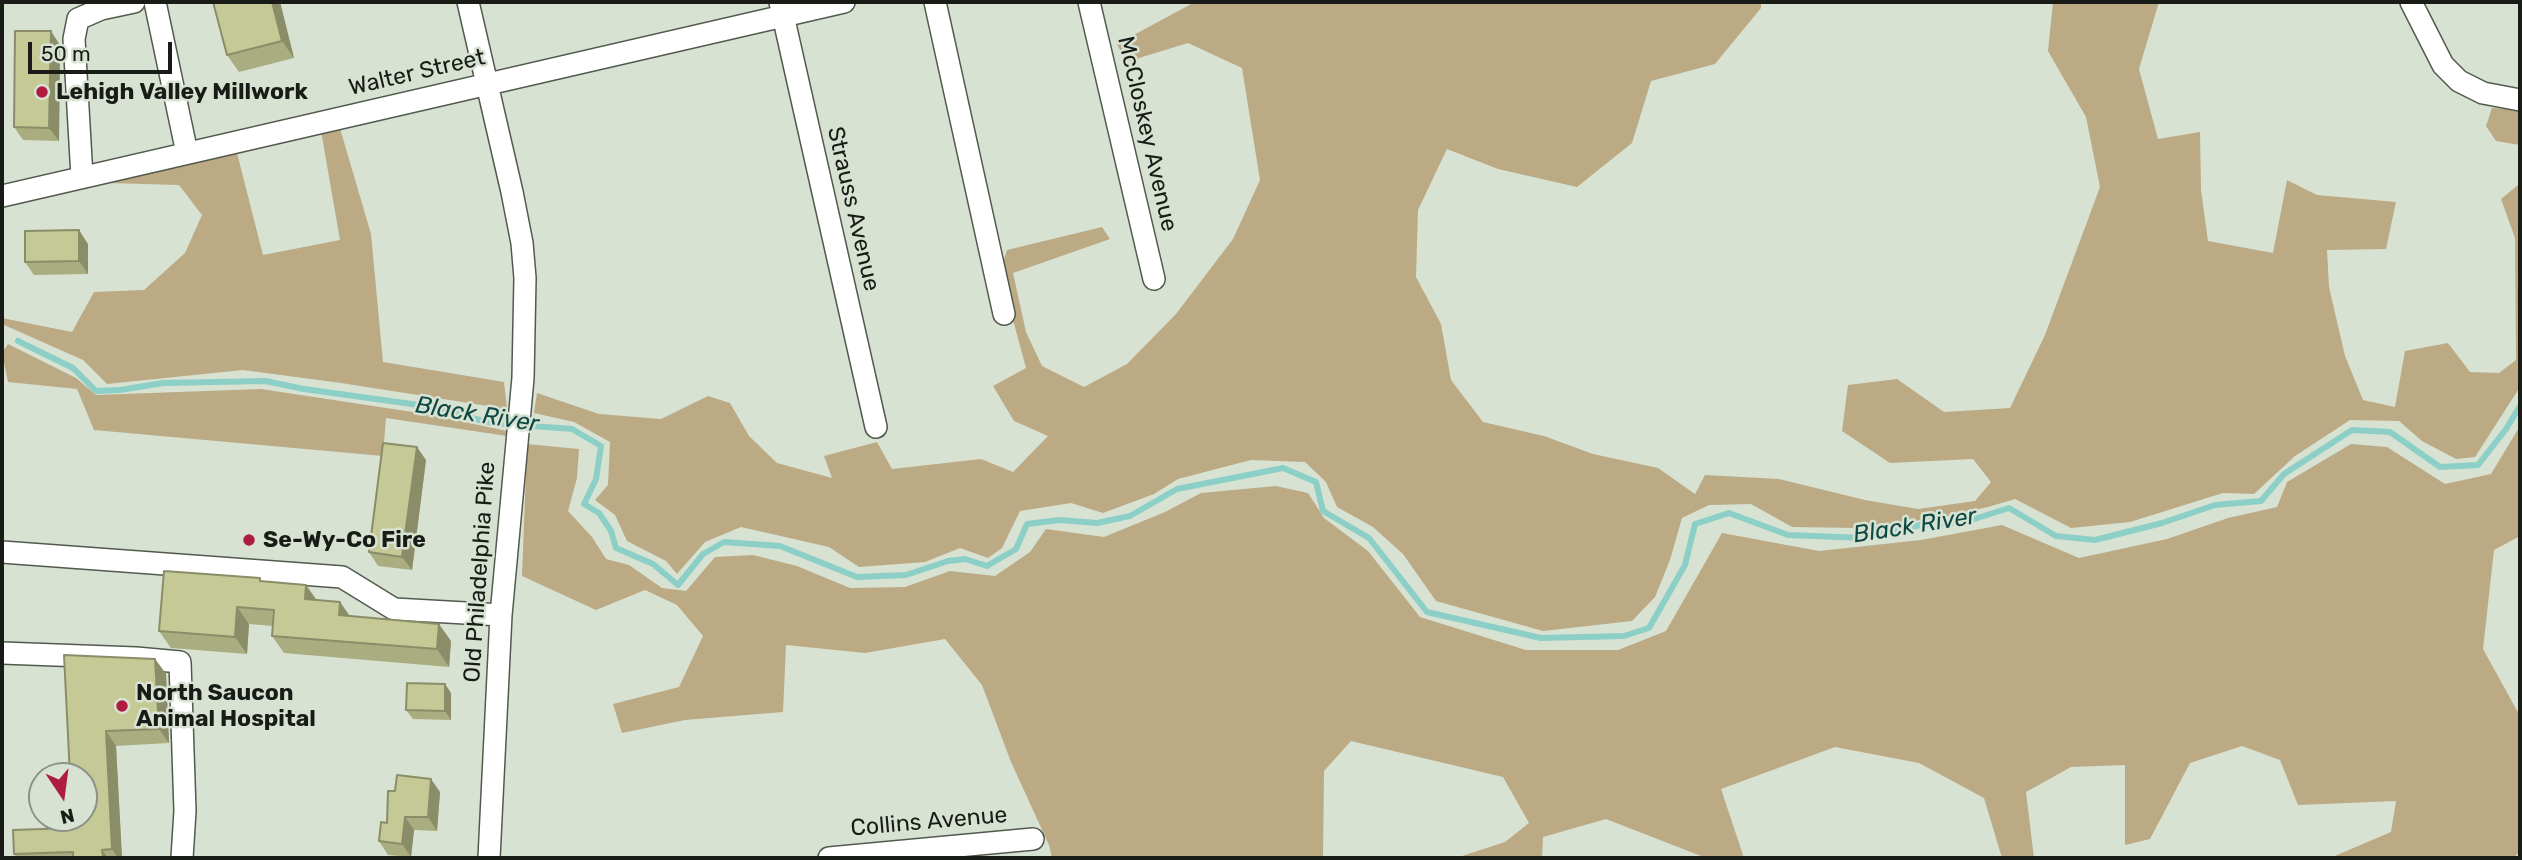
<!DOCTYPE html>
<style>
body{margin:0}
#map{position:relative;width:2522px;height:860px;overflow:hidden;background:#d8e2d3;font-family:Rubik,sans-serif}
canvas{display:block}
.frame{position:absolute;inset:0;border:4px solid #181b16;pointer-events:none}
.north{position:absolute;left:28px;top:762px;width:70px;height:70px;box-sizing:border-box;background:#d8e2d3;border:2px solid #8b9287;border-radius:50%;rotate:167deg;font-size:19px;font-weight:700;line-height:28px;text-align:center;color:#181b16}
.north::after{content:'';display:block;margin:auto;width:24px;height:32px;background:#af1c42;clip-path:polygon(50% 0,100% 100%,50% 72%,0 100%)}
.scale{position:absolute;left:28px;top:42px;width:144px;height:32px;box-sizing:border-box;border:4px solid #181b16;border-top:0;padding-left:9px;font-size:21px;line-height:24px;white-space:nowrap;color:#181b16;-webkit-text-stroke:5px #d8e2d3;paint-order:stroke}
</style>
<div id="map">
<canvas width="2522" height="860"></canvas>
<div class="frame"></div>
<div class="north">N</div>
<div class="scale">50 m</div>
</div>
<script>
const ctx = document.querySelector('canvas').getContext('2d');
ctx.lineJoin = 'round';
function fillPath(path, color) {
  ctx.fillStyle = color;
  ctx.fill(path, 'evenodd');
}
function poly(rows) {
  const path = new Path2D();
  for (const r of rows) {
    path.moveTo(r[0], r[1]);
    for (let i = 2; i < r.length; i += 2) path.lineTo(r[i], r[i + 1]);
  }
  return path;
}
function stroke(path, color, width, dash) {
  ctx.strokeStyle = color;
  ctx.lineWidth = width;
  ctx.lineCap = dash ? 'butt' : 'round';
  ctx.setLineDash(dash || []);
  ctx.stroke(path);
}
function drawText(font, color, halo, rows, align = 'center') {
  ctx.font = font + ' Rubik,sans-serif';
  ctx.lineWidth = 5;
  ctx.setLineDash([]);
  ctx.textBaseline = 'middle';
  ctx.strokeStyle = halo;
  ctx.fillStyle = color;
  for (const [text, x, y, turn = 0] of rows) {
    ctx.save();
    ctx.translate(x, y);
    ctx.rotate((+turn || 0) * Math.PI / 180);
    ctx.textAlign = isNaN(turn) ? turn : align;
    if (halo) ctx.strokeText(text, 0, 0);
    ctx.fillText(text, 0, 0);
    ctx.restore();
  }
}
const green = poly([
 [1195,2,1761,2,1761,8,1715,64,1651,81,1632,143,1577,187,1498,169,1447,149,1418,210,1416,277,1441,324,1451,380,1483,422,1544,436,1593,454,1658,468,1695,494,1705,475,1779,479,1865,500,1918,509,1975,501,1991,482,1973,459,1890,463,1842,431,1848,385,1897,379,1944,412,2010,408,2045,335,2100,187,2086,117,2048,51,2053,2,2159,2,2139,69,2158,139,2200,132,2201,190,2208,241,2273,253,2287,180,2317,195,2396,202,2386,249,2327,250,2329,287,2345,356,2363,400,2395,407,2405,351,2448,343,2470,372,2499,373,2516,360,2515,238,2501,199,2518,185,2520,192,2520,387,2475,457,2456,459,2422,441,2399,421,2350,420,2295,456,2254,494,2223,493,2130,522,2071,528,2015,499,1988,507,1938,518,1856,528,1792,527,1751,504,1709,505,1682,518,1670,560,1655,597,1632,621,1543,631,1436,601,1403,554,1373,527,1337,507,1326,482,1305,462,1251,460,1178,479,1154,494,1103,513,1071,503,1020,511,1002,548,988,558,960,548,925,562,859,567,829,547,741,527,705,542,677,574,666,561,627,541,615,515,595,500,608,485,610,442,574,422,534,413,537,393,599,414,661,419,708,396,730,403,749,436,777,463,832,478,824,456,877,442,892,469,981,459,1013,472,1048,436,1014,421,993,386,1026,368,1003,283,1002,265,1007,250,1102,227,1110,239,1013,273,1026,332,1042,366,1084,387,1127,364,1176,314,1233,239,1260,180,1242,68,1188,43,1126,62,1117,44],
 [2492,108,2520,110,2520,145,2496,141,2486,126],
 [339,125,371,234,383,362,504,382,507,409,341,383,243,370,107,384,83,360,2,324,2,318,72,332,94,292,144,290,185,253,202,215,179,185,108,183,237,153,263,255,340,240,321,131],
 [8,344,76,378,96,395,261,389,426,414,507,431,507,436,386,418,383,456,94,430,77,389,8,382,2,353],
 [2520,426,2520,536,2494,550,2483,649,2520,716,2520,852,2513,858,2330,858,2391,832,2396,801,2298,805,2280,760,2242,746,2190,763,2150,839,2125,845,2125,765,2071,767,2026,792,2034,858,2002,858,1984,798,1919,763,1835,747,1721,789,1744,858,1702,858,1701,856,1606,819,1543,837,1542,858,1456,858,1505,842,1529,823,1503,777,1351,741,1324,771,1323,858,1052,858,1049,845,1011,762,982,685,945,639,865,653,786,645,783,712,685,720,622,733,613,704,679,687,703,636,677,605,645,590,596,610,522,576,527,444,579,449,577,478,568,511,592,537,606,559,629,565,662,588,686,591,715,557,753,555,797,566,850,588,905,587,950,571,995,576,1030,552,1046,529,1104,537,1165,512,1201,493,1276,486,1308,493,1324,518,1368,551,1420,617,1526,650,1618,650,1666,631,1722,533,1819,551,1921,540,2002,525,2079,558,2167,539,2228,518,2277,507,2287,482,2351,444,2387,447,2445,484,2491,474]
]);
const stream = poly([
 [18,341,73,368,96,391,120,390,163,383,265,381,304,389,419,405,492,423,572,429,601,446,596,479,584,504,599,513,611,531,616,548,653,564,678,585,703,554,724,542,780,546,857,577,906,575,948,561,965,559,987,566,1016,549,1027,524,1059,520,1097,523,1130,516,1177,489,1283,468,1316,482,1323,511,1369,538,1427,612,1541,638,1624,636,1649,628,1685,565,1695,524,1729,513,1788,535,1864,538,1920,525,1965,522,2009,508,2056,536,2095,540,2162,523,2215,505,2261,501,2284,474,2352,430,2390,432,2440,467,2478,465,2506,429,2520,406]
]);
const minor = poly([
 [155,2,187,153],
 [468,2,512,192,522,243,525,278,523,378,501,615,489,858],
 [780,2,876,427],
 [935,2,1004,314],
 [1089,2,1154,279],
 [2411,2,2443,65,2459,81,2483,93,2520,100],
 [82,177,74,39,78,19,101,9,134,2],
 [2,196,844,2],
 [2,552,342,577,394,609,501,615],
 [2,653,136,658,180,662,185,811,182,858],
 [829,858,1033,839]
]);
const wall = poly([
 [213,2,280,2,294,58,239,72,227,55],
 [60,45,59,141,23,140,14,127],
 [88,244,88,274,34,275,25,262],
 [426,460,412,570,378,566,369,552],
 [263,582,317,600,340,602,349,616,451,641,449,667,284,653,272,636,273,626,249,624,247,654,171,648,159,631],
 [64,655,155,659,166,674,169,743,116,746,122,858,17,858,14,854,72,828],
 [445,684,451,693,451,720,413,719,406,710],
 [440,792,437,831,414,830,411,857,388,855,379,841,387,823]
]);
const shadedWall = poly([
 [272,2,280,2,294,58,282,41],
 [51,31,60,45,59,141,49,128],
 [79,230,88,244,88,274,79,261],
 [417,447,426,460,412,570,402,557],
 [306,585,318,602,305,599],
 [340,602,352,619,339,615],
 [237,607,249,624,247,654,235,637],
 [439,624,451,641,449,667,437,649],
 [155,659,166,674,169,743,159,729],
 [445,684,451,693,451,720,445,711],
 [106,731,116,746,122,858,118,858,112,849],
 [431,779,440,792,437,831,428,817],
 [405,817,414,830,411,857,402,844],
 [102,850,108,858,103,858]
]);
const building = poly([
 [213,2,272,2,282,41,227,55,213,2],
 [15,31,51,31,49,128,14,127,15,31],
 [79,230,79,261,25,262,25,231,79,230],
 [383,443,417,447,402,557,369,552,383,443],
 [164,571,260,578,260,581,306,585,305,599,340,602,339,615,439,624,437,649,272,636,274,610,237,607,235,637,159,631,164,571],
 [64,655,155,659,159,729,106,731,112,849,102,850,103,858,73,858,73,852,14,854,13,830,72,828,71,818,84,818,84,776,70,776,64,655],
 [407,683,445,684,445,711,406,710,407,683],
 [397,775,431,779,428,817,405,817,402,844,379,841,381,822,387,823,388,791,395,791,397,775]
]);
const markers = [
 [42,92,7,"#af1c42"],
 [249,540,7,"#af1c42"],
 [122,706,7,"#af1c42"]
];
const streetNames = [
 ["Walter Street",417,73,-13],
 ["McCloskey Avenue",1147,134,77],
 ["Strauss Avenue",853,209,77],
 ["Old Philadelphia Pike",480,572,-86],
 ["Collins Avenue",929,822,-5]
];
const poiNames = [
 ["Lehigh Valley Millwork",56,92],
 ["Se-Wy-Co Fire",263,540],
 ["North Saucon",136,693],
 ["Animal Hospital",136,719]
];
const waterNames = [
 ["Black River",477,415,9],
 ["Black River",1915,526,-9]
];
fillPath(green, '#bbaa84');
stroke(stream, '#8ccfc6', 6);
stroke(minor, '#515a4d', 24);
stroke(minor, '#fff', 21);
fillPath(wall, '#a9ad80');
fillPath(shadedWall, '#8a8d68');
fillPath(building, '#c5c995');
stroke(building, '#8a8d68', 2);
for (const [x, y, r, color] of markers) {
  const dot = new Path2D();
  dot.arc(x, y, r, 0, 2 * Math.PI);
  ctx.fillStyle = color;
  ctx.fill(dot);
  stroke(dot, '#d8e2d3', 2.5);
}
drawText('23px', '#181b16', '#d8e2d3', streetNames);
drawText('bold 23px', '#181b16', '#d8e2d3', poiNames, 'left');
drawText('italic 24px', '#0c4943', '#d8e2d3', waterNames);
</script>
